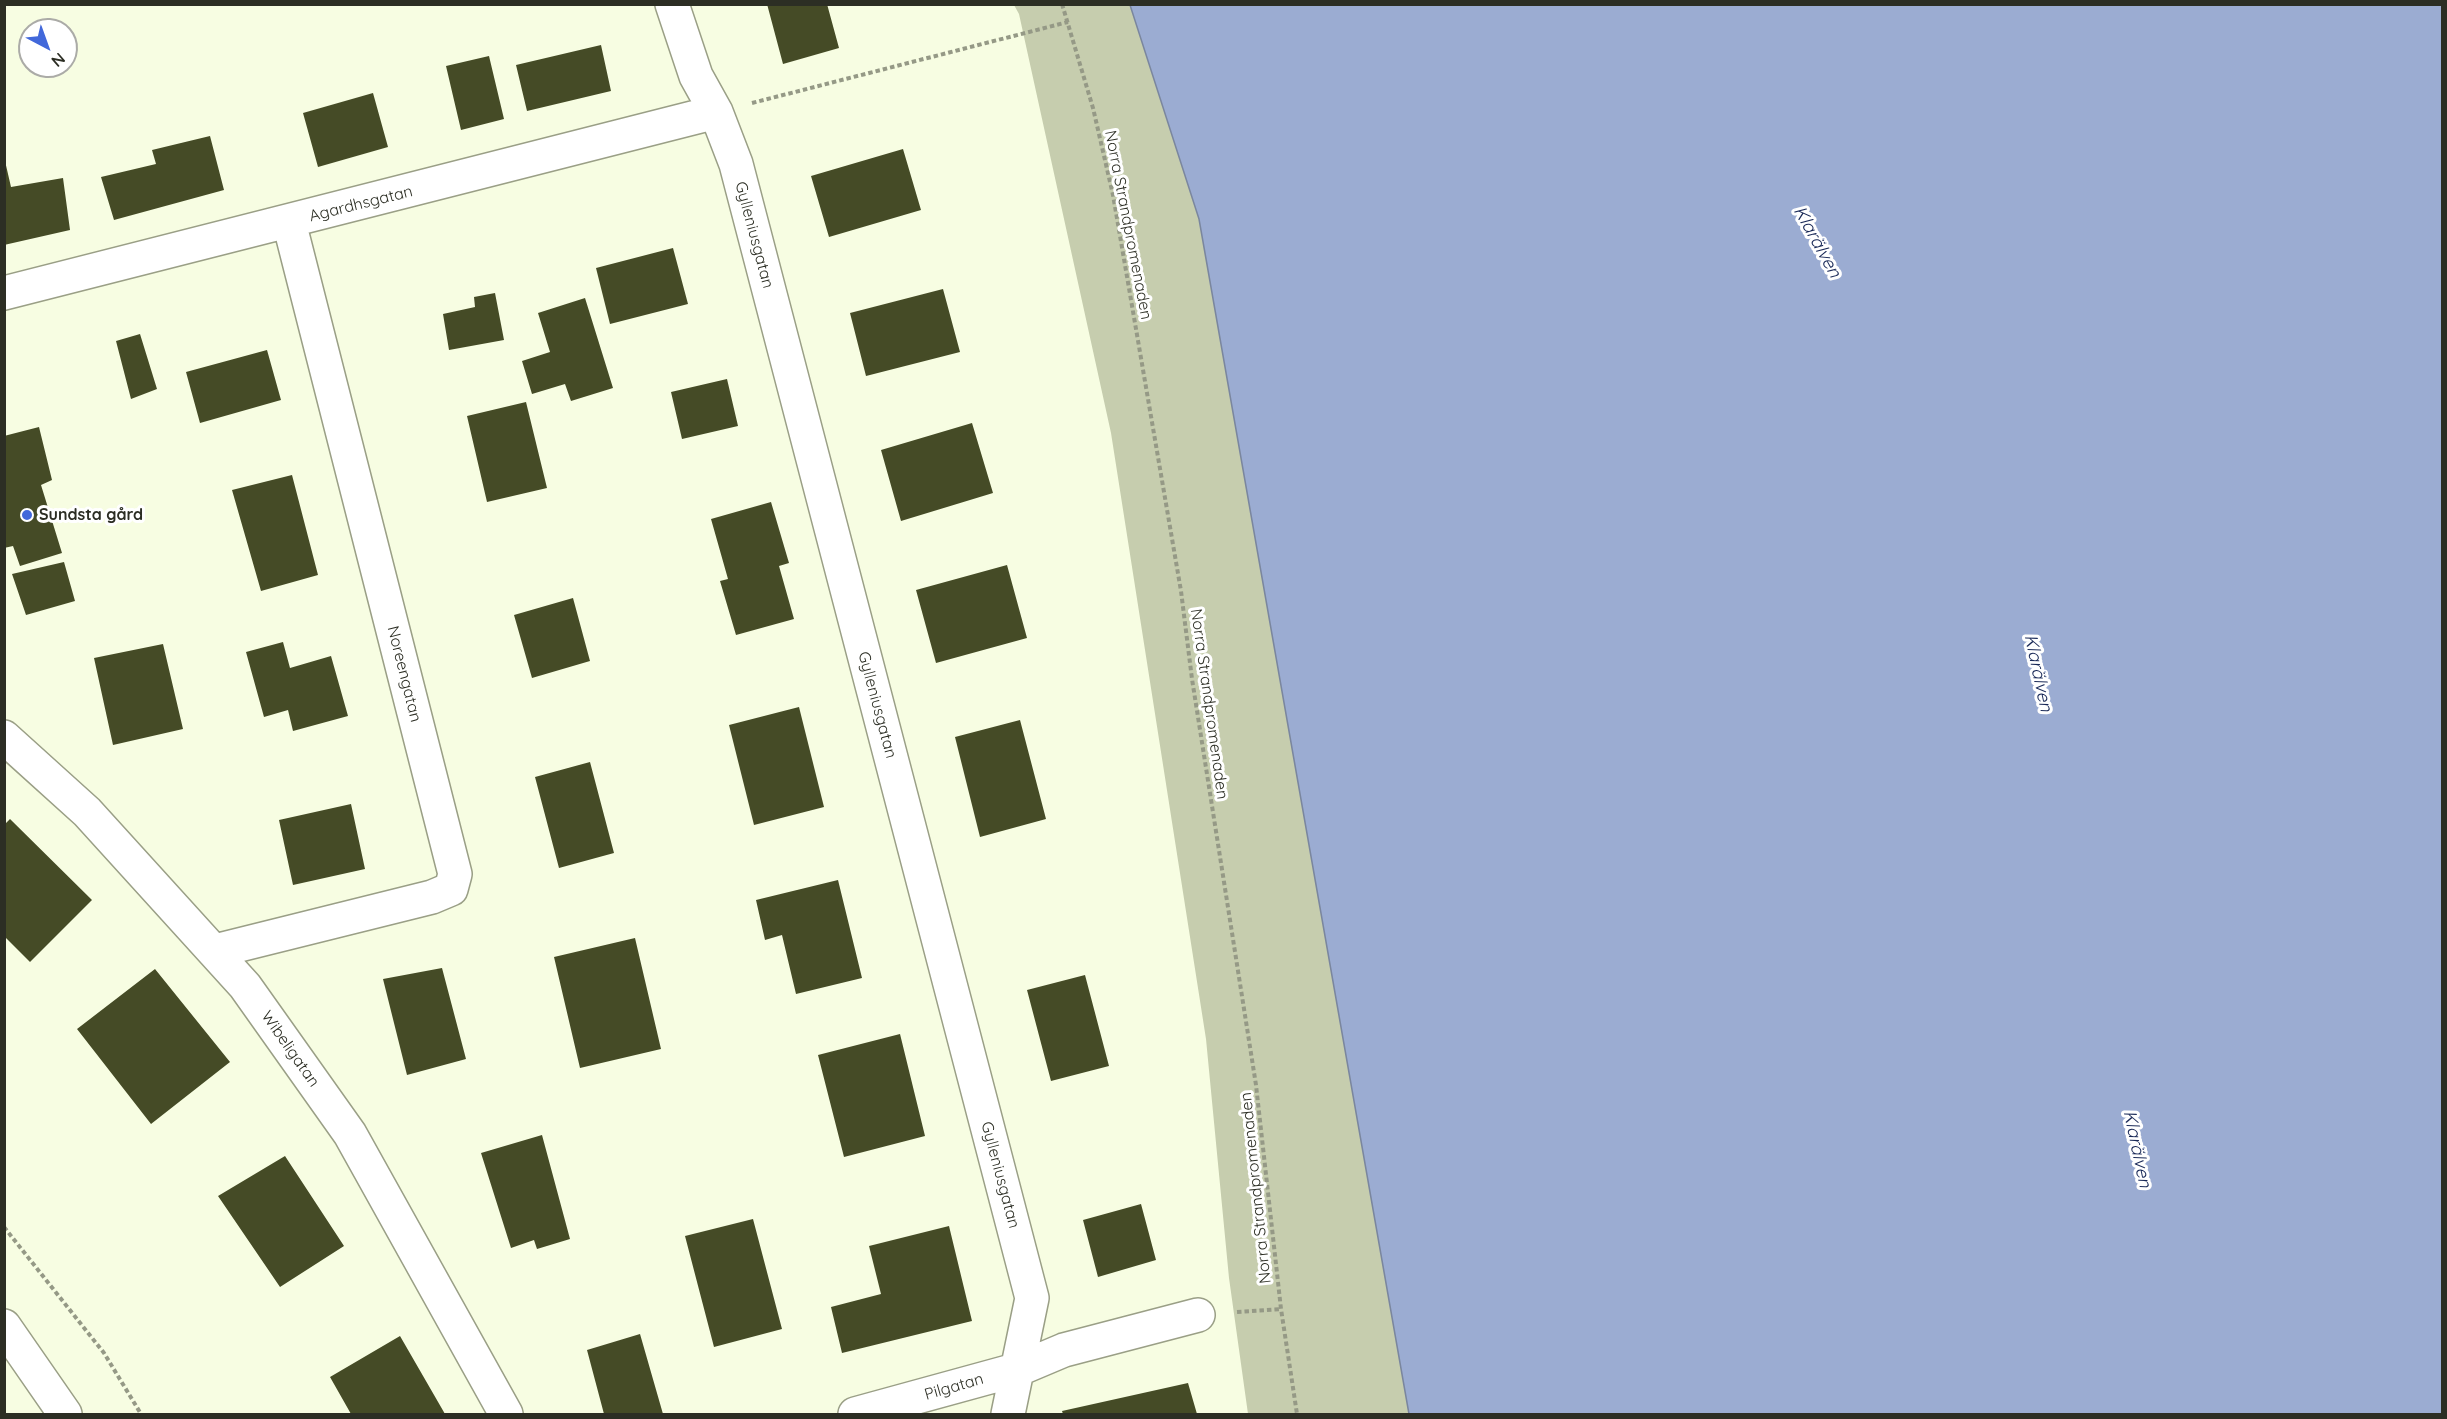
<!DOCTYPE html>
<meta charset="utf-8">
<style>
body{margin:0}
#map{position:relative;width:2447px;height:1419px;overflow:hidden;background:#f7fde2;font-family:Quicksand,sans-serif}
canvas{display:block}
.frame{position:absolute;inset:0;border:6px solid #2c2e24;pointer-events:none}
.north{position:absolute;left:18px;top:18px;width:60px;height:60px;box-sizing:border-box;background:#fff;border:2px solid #ababa7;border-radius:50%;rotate:139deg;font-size:16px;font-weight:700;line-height:24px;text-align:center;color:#2c2e24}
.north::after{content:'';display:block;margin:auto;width:21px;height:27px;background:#4268da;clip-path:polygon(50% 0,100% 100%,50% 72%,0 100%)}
</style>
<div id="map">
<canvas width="2447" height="1419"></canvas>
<div class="frame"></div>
<div class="north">N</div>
</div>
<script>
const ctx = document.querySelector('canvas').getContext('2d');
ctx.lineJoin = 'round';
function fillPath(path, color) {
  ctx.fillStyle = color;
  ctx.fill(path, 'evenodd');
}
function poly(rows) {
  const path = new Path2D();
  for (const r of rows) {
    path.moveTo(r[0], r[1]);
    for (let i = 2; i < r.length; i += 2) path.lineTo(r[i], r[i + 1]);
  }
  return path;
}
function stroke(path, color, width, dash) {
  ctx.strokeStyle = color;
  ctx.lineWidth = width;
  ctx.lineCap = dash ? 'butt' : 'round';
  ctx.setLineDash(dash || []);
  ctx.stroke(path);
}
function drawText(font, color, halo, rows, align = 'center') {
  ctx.font = font + ' Quicksand,sans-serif';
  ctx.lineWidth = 6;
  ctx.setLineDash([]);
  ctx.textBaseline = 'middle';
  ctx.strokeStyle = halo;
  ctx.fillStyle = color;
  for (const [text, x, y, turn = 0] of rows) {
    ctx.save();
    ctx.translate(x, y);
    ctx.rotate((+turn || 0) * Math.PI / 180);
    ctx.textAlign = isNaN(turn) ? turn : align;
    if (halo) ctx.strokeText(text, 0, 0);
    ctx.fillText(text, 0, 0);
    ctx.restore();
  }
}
const green = poly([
 [1014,5,1130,5,1199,219,1409,1414,1248,1414,1229,1278,1206,1039,1111,433,1019,14]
]);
const water = poly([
 [1130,5,2442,5,2442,1414,1409,1414,1199,219,1130,5]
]);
const building = poly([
 [767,4,827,4,839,48,783,64],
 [601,45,611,91,527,111,516,65],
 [489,56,504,119,461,130,446,66],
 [373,93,388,147,318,167,303,113],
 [210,136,224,190,114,220,101,177,156,164,152,150],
 [903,149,921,210,829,237,811,176],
 [5,161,11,187,63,178,70,230,4,245],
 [673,248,688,304,610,324,596,268],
 [943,289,960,352,866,376,850,313],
 [495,293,504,340,449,350,443,314,475,307,474,297],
 [585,298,613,388,571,401,565,384,532,394,522,361,550,352,538,313],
 [140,334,157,389,131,399,116,341],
 [267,350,281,400,200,423,186,372],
 [727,379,738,426,682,439,671,392],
 [526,402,547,488,487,502,467,416],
 [972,423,993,493,901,521,881,450],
 [39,427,52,480,41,485,62,553,20,566,13,546,4,548,4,436],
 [292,475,318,575,261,591,232,490],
 [771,502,789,563,779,566,794,619,736,635,720,581,728,579,711,519],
 [64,562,75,601,26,615,12,574],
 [1007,565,1027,638,936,663,916,590],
 [573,598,590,661,532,678,514,615],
 [283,642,290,668,331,656,348,716,293,731,288,710,264,717,246,652],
 [163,644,183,729,113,745,94,658],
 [799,707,824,807,754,825,729,725],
 [1020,720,1046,819,980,837,955,737],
 [590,762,614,853,559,868,535,777],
 [351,804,365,869,293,885,279,820],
 [10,819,92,900,30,962,4,936,4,825],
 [838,880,862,978,796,994,782,935,765,940,756,900],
 [635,938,661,1049,580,1068,554,957],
 [442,968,466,1059,407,1075,383,979],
 [155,969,230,1062,151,1124,77,1029],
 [1085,975,1109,1066,1051,1081,1027,990],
 [900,1034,925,1136,844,1157,818,1055],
 [542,1135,570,1239,537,1249,534,1240,511,1248,481,1153],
 [285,1156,344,1246,280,1287,218,1196],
 [1141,1204,1156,1260,1098,1277,1083,1220],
 [753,1219,782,1329,714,1347,685,1236],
 [949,1226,972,1321,842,1353,831,1307,881,1294,869,1246],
 [640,1334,663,1414,604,1414,587,1350],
 [400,1336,445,1414,351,1414,330,1377],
 [1188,1383,1197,1414,1063,1414,1062,1411]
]);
const path = poly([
 [1062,4,1093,108,1113,195,1181,591,1192,679,1256,1085,1281,1309,1297,1414],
 [752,103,1068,22],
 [4,1227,104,1353,141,1414],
 [1237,1312,1281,1309]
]);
const minor = poly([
 [672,4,696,76,716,112,736,164,1032,1298,1008,1414],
 [4,293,716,112],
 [4,737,87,812,245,986,350,1134,506,1414],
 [215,951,432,897,451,889,455,874,289,222],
 [4,1326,65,1414],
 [855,1414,1019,1369,1064,1350,1198,1315]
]);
const markers = [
 [27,515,6,"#4268da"]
];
const streetNames = [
 ["Agardhsgatan",361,204,-14],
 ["Norra Strandpromenaden",1128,225,79],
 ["Gylleniusgatan",754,235,75],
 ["Noreengatan",404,674,76],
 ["Norra Strandpromenaden",1209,704,82],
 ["Gylleniusgatan",877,705,75],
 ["Wibeligatan",290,1049,55],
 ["Gylleniusgatan",1000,1175,75],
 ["Norra Strandpromenaden",1256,1188,-96],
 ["Pilgatan",954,1387,-16]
];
const poiNames = [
 ["Sundsta gård",39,515]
];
const waterNames = [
 ["Klarälven",1817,242,61],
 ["Klarälven",2038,673,78],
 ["Klarälven",2137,1149,78]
];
fillPath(green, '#c6cdae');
fillPath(water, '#9bacd2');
stroke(water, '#7a869e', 1.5);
fillPath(building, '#454b26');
stroke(minor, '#9a9f86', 36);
stroke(path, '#959986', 4, [4.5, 3]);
stroke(minor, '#fff', 33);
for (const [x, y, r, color] of markers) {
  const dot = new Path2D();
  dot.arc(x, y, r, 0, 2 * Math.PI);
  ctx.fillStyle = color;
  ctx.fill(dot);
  stroke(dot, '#fff', 2);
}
drawText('16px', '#2c2e24', '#fff', streetNames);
drawText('bold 16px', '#2c2e24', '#fff', poiNames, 'left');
drawText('italic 18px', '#162655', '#fff', waterNames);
</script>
